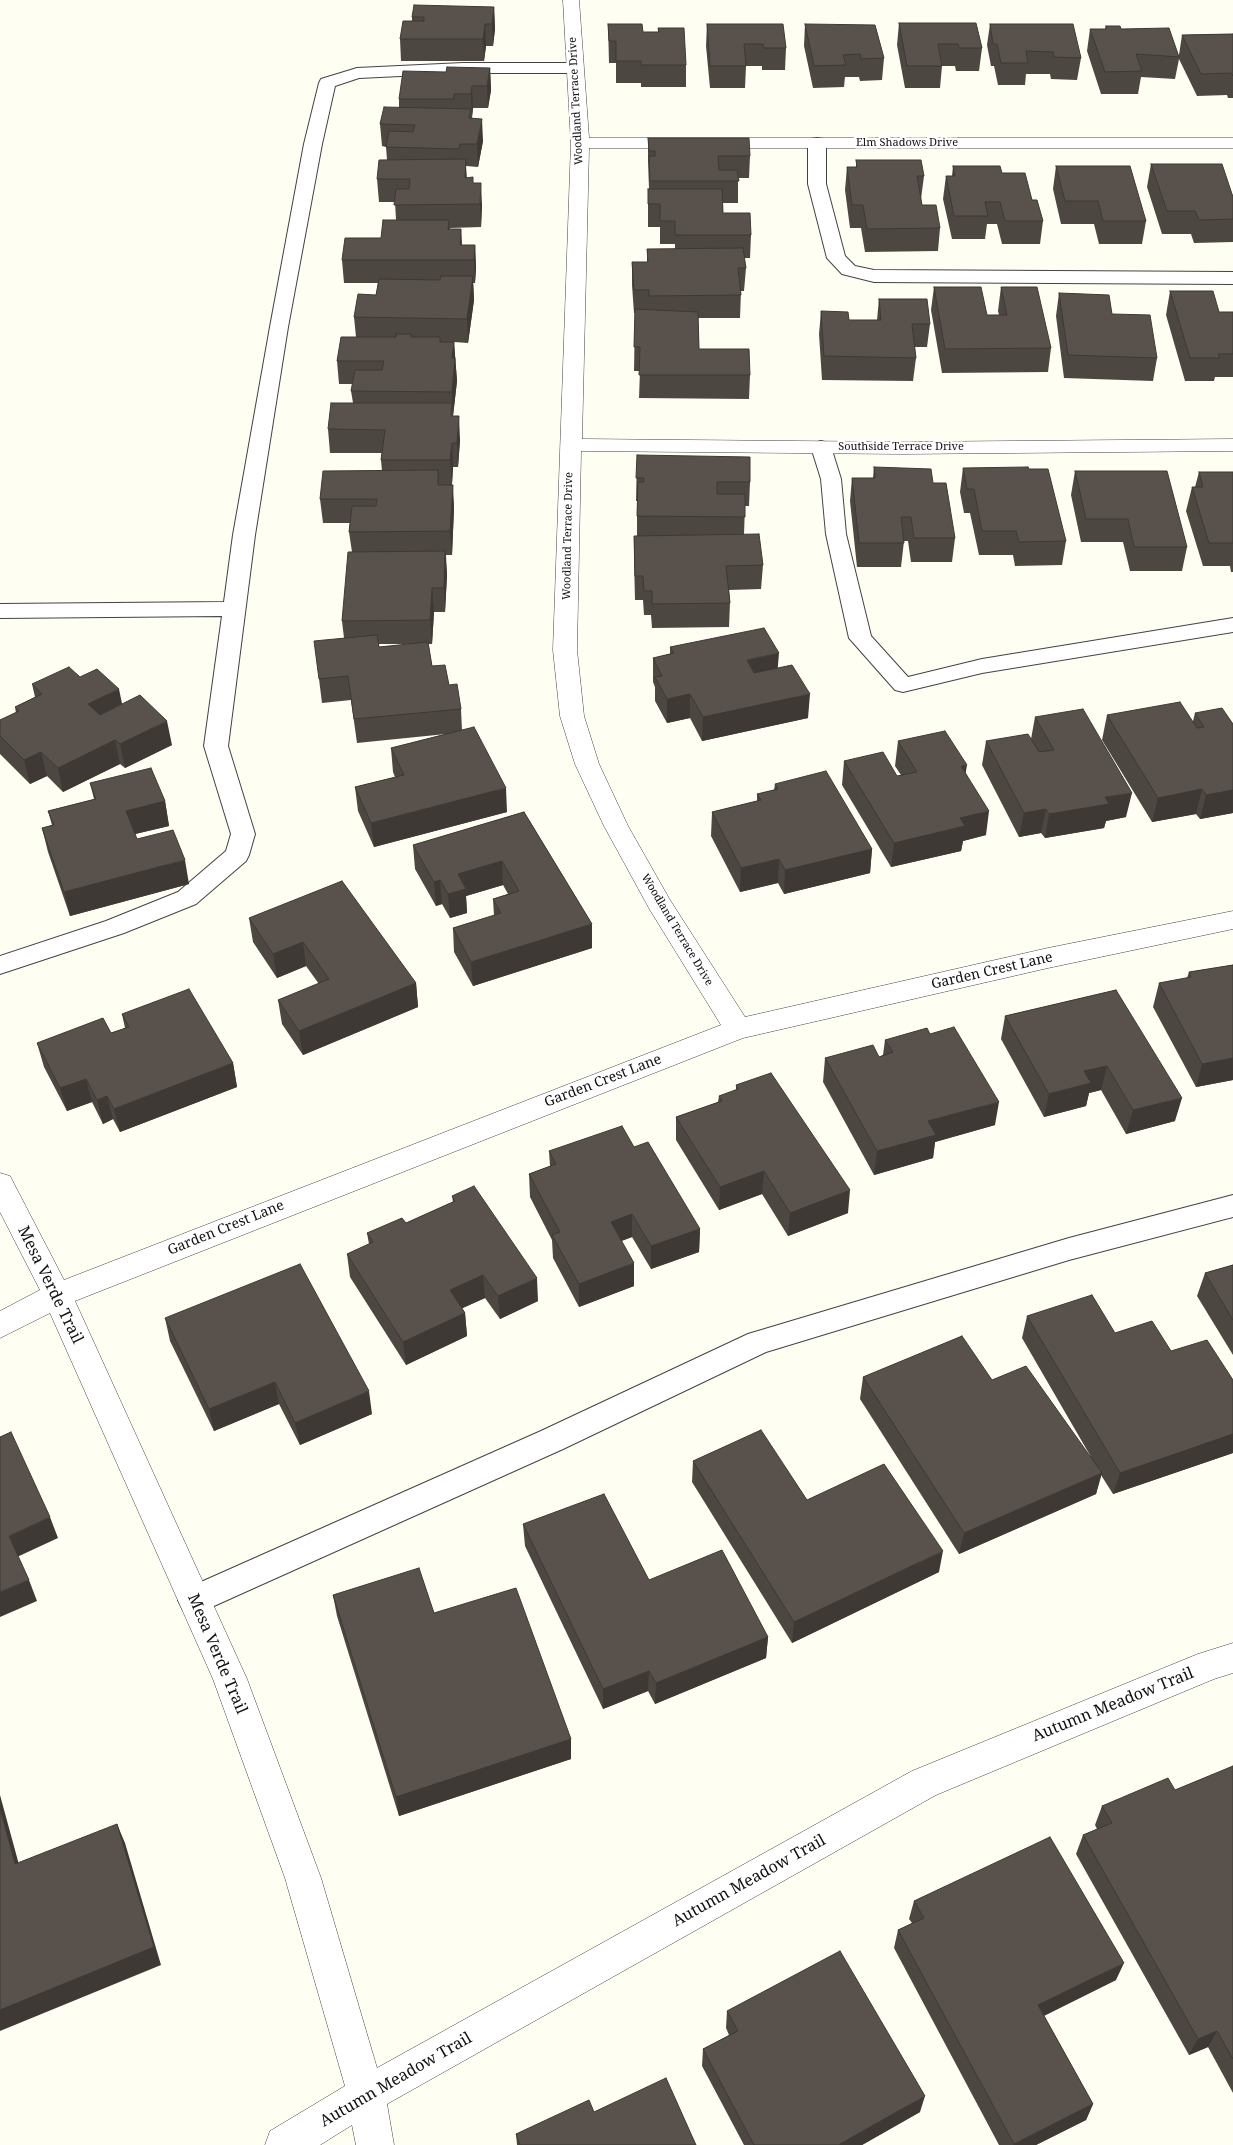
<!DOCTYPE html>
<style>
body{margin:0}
canvas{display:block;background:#fffef3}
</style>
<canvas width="1233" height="2145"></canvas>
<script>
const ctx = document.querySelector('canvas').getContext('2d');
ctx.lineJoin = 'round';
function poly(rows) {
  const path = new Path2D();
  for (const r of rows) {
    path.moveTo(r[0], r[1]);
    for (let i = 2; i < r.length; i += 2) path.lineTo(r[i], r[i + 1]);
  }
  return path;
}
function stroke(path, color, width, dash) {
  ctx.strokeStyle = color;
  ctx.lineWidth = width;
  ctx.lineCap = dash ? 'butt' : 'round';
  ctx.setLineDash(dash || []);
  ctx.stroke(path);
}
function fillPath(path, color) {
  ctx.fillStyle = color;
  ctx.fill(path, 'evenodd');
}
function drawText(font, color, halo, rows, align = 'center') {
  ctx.font = font + ' "Noto Serif",serif';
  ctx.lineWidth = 5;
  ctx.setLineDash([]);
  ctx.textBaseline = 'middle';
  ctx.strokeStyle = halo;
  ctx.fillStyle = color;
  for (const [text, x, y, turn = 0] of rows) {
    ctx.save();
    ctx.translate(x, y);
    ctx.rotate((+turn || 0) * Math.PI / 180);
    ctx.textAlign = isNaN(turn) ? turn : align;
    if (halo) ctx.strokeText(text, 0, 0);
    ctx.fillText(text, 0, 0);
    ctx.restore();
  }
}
const service = poly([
 [463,63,575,63,581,65,583,68,581,71,575,73,463,73,359,78,335,86,322,144,288,327,255,535,228,746,255,834,249,855,246,861,196,904,124,933,0,974,0,956,106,921,178,892,226,851,231,834,204,746,222,616,0,618,0,604,224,602,233,535,270,327,304,144,319,83,321,79,357,68,463,63],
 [817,138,823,139,826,143,826,184,845,256,855,266,874,270,1233,272,1233,284,874,282,842,274,827,258,808,184,808,143,811,139,817,138],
 [821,441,828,443,831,447,841,479,846,534,871,636,908,677,982,659,1233,618,1233,632,982,673,903,692,895,690,849,638,826,534,821,479,811,447,814,443,821,441],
 [1233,1195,1233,1217,1069,1260,766,1352,563,1449,205,1610,194,1614,183,1610,178,1600,183,1590,541,1431,748,1334,1069,1238,1233,1195]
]);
const minor = poly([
 [563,0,579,0,589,138,1233,138,1233,148,589,148,582,439,902,442,1233,439,1233,451,902,454,581,451,577,650,584,716,599,764,628,826,670,900,745,1017,1048,948,1233,911,1233,929,1048,968,743,1038,75,1301,247,1679,321,1878,377,2068,912,1771,1198,1654,1233,1643,1233,1673,1214,1679,936,1795,387,2104,394,2145,356,2145,352,2125,320,2145,265,2145,270,2131,345,2086,285,1878,213,1679,50,1313,0,1338,0,1311,40,1290,0,1212,0,1173,10,1176,64,1280,721,1025,650,910,604,826,575,764,560,716,553,650,571,143,563,0]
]);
const wall = poly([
 [494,7,495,29,493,46,486,46,484,61,401,61,400,39,412,21,412,17],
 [899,23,982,48,979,71,956,71,955,66,942,66,940,88,905,88,897,45],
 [608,24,643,32,658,32,658,28,686,65,686,87,641,87,641,83,616,83,616,63,609,63],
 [707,24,786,48,785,70,762,70,762,66,746,66,745,88,710,88,706,46],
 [805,24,884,58,882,80,860,81,859,77,845,77,844,87,813,88,804,46],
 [990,24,1081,58,1077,80,1051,79,1050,74,1026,74,1025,85,998,85,994,66,991,66,987,45],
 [1106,26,1121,29,1179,55,1182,35,1233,34,1233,98,1228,98,1227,95,1197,96,1179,59,1175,79,1141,77,1138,94,1101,94,1087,51,1090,29,1105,29],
 [490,68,491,90,488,108,473,108,472,117,483,141,478,167,466,166,467,178,473,183,482,205,481,227,450,228,450,229,461,229,462,245,475,245,476,268,475,283,473,283,474,300,468,343,454,342,457,381,453,416,460,440,458,467,453,467,452,484,454,508,452,555,446,555,447,575,445,612,434,612,432,644,428,644,432,666,449,685,461,709,462,730,507,812,374,847,358,811,355,787,395,777,393,772,391,748,446,734,357,743,351,700,322,703,319,679,344,638,342,621,352,552,349,532,350,523,323,523,320,499,382,471,381,460,382,453,330,453,328,429,353,403,351,391,353,384,339,384,337,361,356,337,354,317,376,295,378,283,344,283,342,260,381,238,396,220,395,202,379,202,377,179,387,160,386,147,382,146,380,124,399,107,399,99,446,72],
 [379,644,415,644,379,647],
 [648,138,750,156,749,178,738,178,738,203,723,203,723,213,751,235,750,258,744,258,746,268,744,291,741,291,740,318,698,318,699,349,750,375,749,399,639,398,640,371,634,371,635,313,634,313,632,285,632,262,647,262,647,249,675,249,675,244,660,244,660,227,648,227,648,189,649,189,648,161],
 [856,160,924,176,921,199,922,205,940,228,938,251,865,252,861,228,850,228,845,190,847,167,856,167],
 [1151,164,1233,197,1233,242,1194,243,1191,234,1162,234,1147,187],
 [953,166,1002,173,1032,200,1043,221,1040,244,1002,244,997,224,987,224,985,239,952,239,943,199,946,176,952,176],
 [1056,166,1146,221,1142,244,1099,244,1094,224,1061,224,1053,189],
 [934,287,987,315,999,315,998,311,1001,287,1051,348,1048,372,942,373,931,310],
 [1170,291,1219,312,1233,312,1233,377,1215,377,1214,381,1185,381,1166,315],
 [1059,293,1112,314,1157,358,1153,381,1064,378,1056,316],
 [879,299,930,324,927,347,914,347,916,358,913,381,822,380,819,334,821,311,849,320,877,320],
 [637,455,750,482,749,506,745,506,744,534,763,565,761,589,729,590,730,603,729,627,652,628,651,615,644,615,643,600,635,600,634,560,634,536,637,536,637,501,636,501],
 [874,467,933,483,955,538,952,562,911,562,908,541,904,541,901,567,857,567,850,501,852,478,873,478],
 [963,468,1029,469,1066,541,1062,565,1015,566,1013,555,979,555,970,513,964,513,960,492],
 [1075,471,1187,547,1182,571,1130,571,1123,542,1081,542,1071,495],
 [1199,472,1233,472,1233,572,1231,572,1230,566,1203,566,1186,511,1192,487,1195,487],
 [670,647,778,668,808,718,702,741,690,718,667,723,655,701,655,687,653,682,653,658,670,654],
 [80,677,122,704,172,745,125,768,120,764,63,792,47,776,30,784,0,754,0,720,16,713,15,707,35,697,32,684],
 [1195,713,1233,724,1233,813,1200,819,1196,814,1152,822,1102,740,1107,715,1193,721],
 [1035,717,1126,817,1106,821,1104,828,1045,838,1041,833,1019,837,982,765,986,741,1031,739],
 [898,741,966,774,986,835,963,841,961,851,891,867,842,785,844,761,897,776,901,775,895,766],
 [90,783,165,801,169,826,135,834,137,839,189,884,70,916,48,852,42,828,52,825,48,811,94,799],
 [775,784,872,849,870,873,784,894,778,883,740,892,711,836,712,812,757,801,757,794,774,790],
 [524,812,592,924,592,948,473,986,454,952,453,928,494,916,493,899,508,894,503,885,466,896,467,913,450,918,442,904,436,906,415,869,413,845],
 [249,918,416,983,418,1007,303,1055,282,1024,278,1000,319,984,306,966,277,978,253,942],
 [1233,965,1233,1080,1196,1087,1153,1007,1159,983,1187,978,1189,972],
 [1116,990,1175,1121,1126,1134,1101,1090,1089,1093,1086,1106,1044,1117,1001,1039,1005,1016],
 [122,1014,233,1063,237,1087,120,1132,113,1119,103,1124,92,1102,67,1111,44,1067,37,1043,111,1033,125,1028],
 [930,1034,995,1125,935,1142,933,1158,874,1175,823,1082,825,1058,879,1057,883,1055,885,1040],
 [736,1085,848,1213,788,1236,762,1194,719,1210,676,1140,676,1117,718,1102,719,1096,736,1090],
 [634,1147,700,1229,699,1252,651,1269,632,1237,621,1241,634,1286,579,1307,553,1258,552,1240,530,1197,529,1174,550,1166,549,1151],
 [452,1196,538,1301,500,1319,485,1298,462,1308,465,1313,467,1336,406,1365,350,1277,347,1254,369,1244,367,1233,406,1223,453,1202],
 [1233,1265,1233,1355,1197,1296,1205,1273],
 [1027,1316,1115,1333,1171,1351,1233,1380,1233,1453,1113,1494,1101,1475,1096,1494,959,1554,860,1399,863,1377,992,1380,1091,1457,1022,1338],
 [165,1318,372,1414,300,1445,279,1404,214,1431,170,1341],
 [693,1461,807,1500,939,1572,792,1643,692,1482],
 [523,1524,649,1580,768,1637,766,1658,655,1704,648,1691,603,1709,525,1546],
 [333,1595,434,1613,571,1739,571,1759,399,1816,337,1616],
 [1233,1767,1233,2093,1208,2047,1189,2055,1076,1854,1083,1835,1097,1829,1095,1825,1102,1806,1175,1790],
 [914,1901,1116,1980,1044,2016,1093,2104,1086,2120,1036,2145,999,2145,894,1948,898,1930,912,1923,909,1919],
 [727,2011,920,2112,862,2145,744,2145,702,2066,703,2049,729,2035,726,2028],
 [594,2112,696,2145,517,2145,516,2134]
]);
const shadedWall = poly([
 [494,7,495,29,493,46,492,24],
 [485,24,486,46,484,61,483,39],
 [490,68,491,90,488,108,487,86],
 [472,86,473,108,472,117,471,94],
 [482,119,483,141,478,167,477,144],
 [481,183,482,205,481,227,480,204],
 [461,229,462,252,460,245],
 [475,245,476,268,475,283,474,260],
 [473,276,474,300,468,343,467,319],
 [454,342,457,381,453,416,452,392,452,358],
 [459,416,460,440,458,467,457,443],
 [452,443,453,467,452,484,450,460],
 [453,485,454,508,452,555,450,531],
 [445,551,447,575,445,612,444,588],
 [432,588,434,612,432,644,430,620],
 [779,653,777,677,746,684,747,660],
 [119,689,124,713,93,728,88,704],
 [690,694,690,718,667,723,667,699],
 [810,694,808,718,702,741,703,717],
 [167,721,172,745,125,768,120,744],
 [115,740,120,764,63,792,58,768],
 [41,752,47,776,30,784,24,760],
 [967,765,963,789,961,766],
 [506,788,507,812,374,847,371,823],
 [1202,789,1196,814,1152,822,1158,798],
 [1233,790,1233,813,1200,819,1206,795],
 [1132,793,1126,817,1106,821,1104,828,1045,838,1049,814,1105,797],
 [165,801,169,826,131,835,126,811],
 [1046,809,1041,833,1019,837,1024,813],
 [989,811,986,835,963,841,961,851,891,867,894,843,960,818],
 [872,849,870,873,784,894,785,870],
 [779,859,778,883,740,892,741,868],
 [185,860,189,884,70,916,64,892],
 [502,861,503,885,466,896,467,913,450,918,448,894,458,874],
 [440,880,442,904,436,906,434,882],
 [592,924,592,948,473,986,471,962],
 [303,942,306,966,277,978,273,954],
 [416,983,418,1007,303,1055,299,1031],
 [1233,1058,1233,1080,1196,1087,1202,1064],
 [233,1063,237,1087,120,1132,114,1109],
 [1107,1066,1101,1090,1089,1093,1086,1106,1044,1117,1049,1094,1084,1071],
 [86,1079,92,1102,67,1111,60,1088],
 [107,1096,113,1119,103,1124,97,1100],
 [1182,1098,1175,1121,1126,1134,1133,1110],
 [999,1102,995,1125,935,1142,933,1158,874,1175,877,1151,928,1121],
 [764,1171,762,1194,719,1210,720,1187],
 [850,1190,848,1213,788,1236,790,1213],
 [632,1214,632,1237,611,1245,611,1222],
 [700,1229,699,1252,651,1269,651,1246],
 [634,1263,634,1286,579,1307,579,1284],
 [483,1275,485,1298,452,1313,450,1290],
 [537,1278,538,1301,500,1319,498,1296],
 [465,1313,467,1336,406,1365,403,1342],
 [275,1382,279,1404,214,1431,209,1409],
 [369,1391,372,1414,300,1445,295,1423],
 [1233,1434,1233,1453,1113,1494,1120,1473],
 [1102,1473,1096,1494,959,1554,964,1533],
 [50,1517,58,1538,17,1557,9,1536],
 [943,1551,939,1572,792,1643,794,1622],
 [29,1580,37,1601,0,1617,0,1592],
 [768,1637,766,1658,655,1704,656,1683],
 [649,1671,648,1691,603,1709,603,1689],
 [571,1739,571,1759,399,1816,396,1797],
 [0,1795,24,1883,15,1864,0,1809],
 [117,1824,125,1843,161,1965,0,2031,0,2010],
 [1124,1963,1116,1980,1031,2022,1038,2005],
 [1217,2031,1208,2047,1189,2055,1198,2039],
 [925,2096,920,2112,862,2145,839,2145,840,2144],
 [1093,2104,1086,2120,1036,2145,1013,2145,1014,2144]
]);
const building = poly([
 [414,5,494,7,492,24,485,24,483,39,400,39,403,21,424,21,424,17,412,17,414,5],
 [899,23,976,23,982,48,959,48,958,44,938,44,942,66,907,66,899,23],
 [608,24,642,24,643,32,659,32,658,28,684,28,686,65,641,65,641,61,616,61,616,41,609,41,608,24],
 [707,24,783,24,786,48,764,48,763,44,744,44,746,66,710,66,707,24],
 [805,24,875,25,884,58,861,59,860,54,843,55,846,65,814,66,805,24],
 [990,24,1073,24,1081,58,1054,57,1053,52,1026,51,1028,63,1001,63,997,44,993,44,990,24],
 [1106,26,1120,26,1121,29,1169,28,1179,57,1136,54,1142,71,1105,72,1090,29,1106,29,1106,26],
 [1233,34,1233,76,1231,73,1201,74,1182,35,1233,34],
 [447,67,490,68,487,86,472,86,471,94,454,94,454,99,399,99,403,71,446,72,447,67],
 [384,107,471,109,469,118,482,119,477,144,460,144,459,149,386,147,389,131,413,132,415,125,380,124,384,107],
 [648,138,749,138,750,156,718,156,719,170,737,170,739,181,650,181,649,156,655,156,655,151,649,151,648,138],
 [466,159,465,178,473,177,473,183,481,183,480,204,394,205,396,189,409,189,410,179,377,179,379,160,466,159],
 [856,160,921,160,924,176,917,176,922,205,936,205,940,228,867,229,863,205,852,205,847,167,857,167,856,160],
 [1151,164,1222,164,1233,197,1233,219,1199,220,1195,211,1167,211,1151,164],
 [953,166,1000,166,1002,173,1025,173,1032,200,1037,200,1043,221,1005,221,1000,202,985,202,988,216,954,216,946,176,955,176,953,166],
 [1056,166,1130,166,1146,221,1103,221,1098,201,1065,201,1056,166],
 [648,189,722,189,723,213,750,213,751,235,675,235,675,221,660,221,660,204,648,204,648,189],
 [383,220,449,220,448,229,461,229,460,245,475,245,474,260,342,260,345,238,381,238,383,220],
 [743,248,746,268,738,268,741,295,649,296,649,290,634,290,632,262,648,262,647,249,743,248],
 [441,276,473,276,467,319,354,317,358,294,376,295,379,279,440,280,441,276],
 [934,287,981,287,987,315,1007,315,1001,287,1037,287,1051,348,945,349,934,287],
 [1170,291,1213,291,1219,312,1233,312,1233,354,1218,354,1220,358,1190,358,1170,291],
 [1059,293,1109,295,1112,314,1150,315,1157,358,1068,355,1059,293],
 [879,299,927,299,930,324,912,324,916,358,824,356,821,311,848,312,849,320,881,320,879,299],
 [635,309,698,312,699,349,749,349,750,375,639,375,640,347,634,347,635,309],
 [396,334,411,334,411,337,440,337,440,342,454,342,452,358,455,358,452,392,351,391,355,370,382,370,384,361,337,361,341,337,396,337,396,334],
 [331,403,452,403,451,416,459,416,457,443,452,443,450,460,381,460,385,430,328,429,331,403],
 [637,455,750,457,750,482,717,482,717,494,745,494,745,517,637,516,638,482,644,482,644,478,636,478,637,455],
 [874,467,931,469,933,483,946,483,955,538,914,538,911,517,901,517,904,543,859,543,852,478,875,478,874,467],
 [1028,467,1029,469,1048,469,1066,541,1019,542,1016,531,982,531,974,489,967,489,963,468,1028,467],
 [438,470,438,485,453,485,450,531,349,532,352,506,376,506,377,499,320,499,323,471,438,470],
 [1075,471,1167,471,1187,547,1134,547,1128,519,1086,519,1075,471],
 [1199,472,1233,472,1233,543,1209,543,1192,487,1203,487,1199,472],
 [759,534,763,565,726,566,730,603,652,604,652,591,644,591,643,576,635,576,634,536,759,534],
 [445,551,444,588,432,588,430,620,342,621,348,552,445,551],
 [764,628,779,653,747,660,754,673,792,665,810,694,703,717,690,694,667,699,655,677,662,676,653,658,674,653,670,647,764,628],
 [377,635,379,647,428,642,432,666,445,665,449,685,457,684,461,709,354,719,348,676,319,679,314,641,377,635],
 [69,667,80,677,97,669,119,689,88,704,100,715,140,695,167,721,120,744,115,740,58,768,41,752,24,760,0,736,0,720,19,711,15,707,42,694,32,684,69,667],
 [1180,702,1197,728,1204,727,1195,713,1222,708,1233,724,1233,790,1206,795,1202,789,1158,798,1107,715,1180,702],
 [1083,709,1132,793,1105,797,1109,804,1049,814,1046,809,1024,813,986,741,1028,734,1039,752,1054,750,1035,717,1083,709],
 [474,727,506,788,371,823,355,787,404,775,391,748,474,727],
 [945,731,967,765,961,766,989,811,960,818,965,826,894,843,844,761,883,752,897,776,917,772,898,741,945,731],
 [151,768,165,801,126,811,137,839,173,830,185,860,64,892,42,828,54,825,48,811,96,799,90,783,151,768],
 [826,771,872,849,785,870,779,859,741,868,712,812,761,800,757,794,778,789,775,784,826,771],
 [524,812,592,924,471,962,453,928,501,913,493,899,519,891,502,861,458,874,466,889,448,894,440,880,434,882,413,845,524,812],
 [342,881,416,983,299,1031,278,1000,329,979,303,942,273,954,249,918,342,881],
 [1233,965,1233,1058,1202,1064,1159,983,1191,977,1189,972,1233,965],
 [189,989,233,1063,114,1109,107,1096,97,1100,86,1079,60,1088,37,1043,103,1018,111,1033,129,1027,122,1014,189,989],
 [1116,990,1182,1098,1133,1110,1107,1066,1084,1071,1091,1083,1049,1094,1005,1016,1116,990],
 [954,1027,999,1102,928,1121,936,1135,877,1151,825,1058,873,1045,879,1057,893,1052,885,1040,927,1028,930,1034,954,1027],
 [771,1073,850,1190,790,1213,764,1171,720,1187,676,1117,722,1101,719,1096,738,1089,736,1085,771,1073],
 [622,1126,634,1147,648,1142,700,1229,651,1246,632,1214,611,1222,634,1263,579,1284,552,1235,560,1232,529,1174,556,1164,549,1151,622,1126],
 [474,1186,537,1278,498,1296,483,1275,450,1290,465,1313,403,1342,347,1254,373,1242,367,1233,402,1218,406,1223,455,1201,452,1196,474,1186],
 [300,1264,369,1391,295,1423,275,1382,209,1409,165,1318,300,1264],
 [1233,1265,1233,1320,1205,1273,1233,1265],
 [1092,1295,1115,1333,1152,1321,1171,1351,1207,1340,1233,1380,1233,1434,1120,1473,1027,1316,1092,1295],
 [962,1336,992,1380,1026,1366,1102,1473,964,1533,863,1377,962,1336],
 [761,1430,807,1500,884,1464,943,1551,794,1622,693,1461,761,1430],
 [11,1432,50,1517,9,1536,29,1580,0,1592,0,1437,11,1432],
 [604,1494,649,1580,722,1550,768,1637,656,1683,649,1671,603,1689,523,1524,604,1494],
 [419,1568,434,1613,516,1588,571,1739,396,1797,333,1595,419,1568],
 [1233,1766,1233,2059,1217,2031,1198,2039,1083,1835,1112,1823,1102,1806,1168,1778,1175,1790,1233,1766],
 [0,1809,15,1864,117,1824,154,1947,0,2010,0,1809],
 [1050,1837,1124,1963,1038,2005,1093,2104,1014,2144,898,1930,924,1918,914,1901,1050,1837],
 [840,1951,925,2096,840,2144,840,2145,754,2145,703,2049,738,2031,727,2011,840,1951],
 [666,2078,696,2145,520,2145,516,2134,589,2100,594,2112,666,2078]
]);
const farStreetnames = [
 ["Woodland Terrace Drive",576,101,-93],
 ["Elm Shadows Drive",907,143],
 ["Southside Terrace Drive",901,447],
 ["Woodland Terrace Drive",568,536,-89],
 ["Woodland Terrace Drive",677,930,59]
];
const streetNames = [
 ["Garden Crest Lane",992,971,-13],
 ["Garden Crest Lane",603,1081,-21],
 ["Garden Crest Lane",226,1228,-22]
];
const nearStreetnames = [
 ["Mesa Verde Trail",50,1285,64],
 ["Mesa Verde Trail",217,1654,67],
 ["Autumn Meadow Trail",1113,1705,-22],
 ["Autumn Meadow Trail",749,1881,-29],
 ["Autumn Meadow Trail",396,2080,-30]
];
stroke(service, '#434343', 2);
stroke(minor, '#434343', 1);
fillPath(service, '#fff');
fillPath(minor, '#fff');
fillPath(wall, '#4d4741');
fillPath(shadedWall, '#3e3935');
fillPath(building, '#59524c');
stroke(building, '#3e3935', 1);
drawText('11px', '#101010', '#fff', farStreetnames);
drawText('14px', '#101010', '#fff', streetNames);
drawText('16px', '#101010', '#fff', nearStreetnames);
</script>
